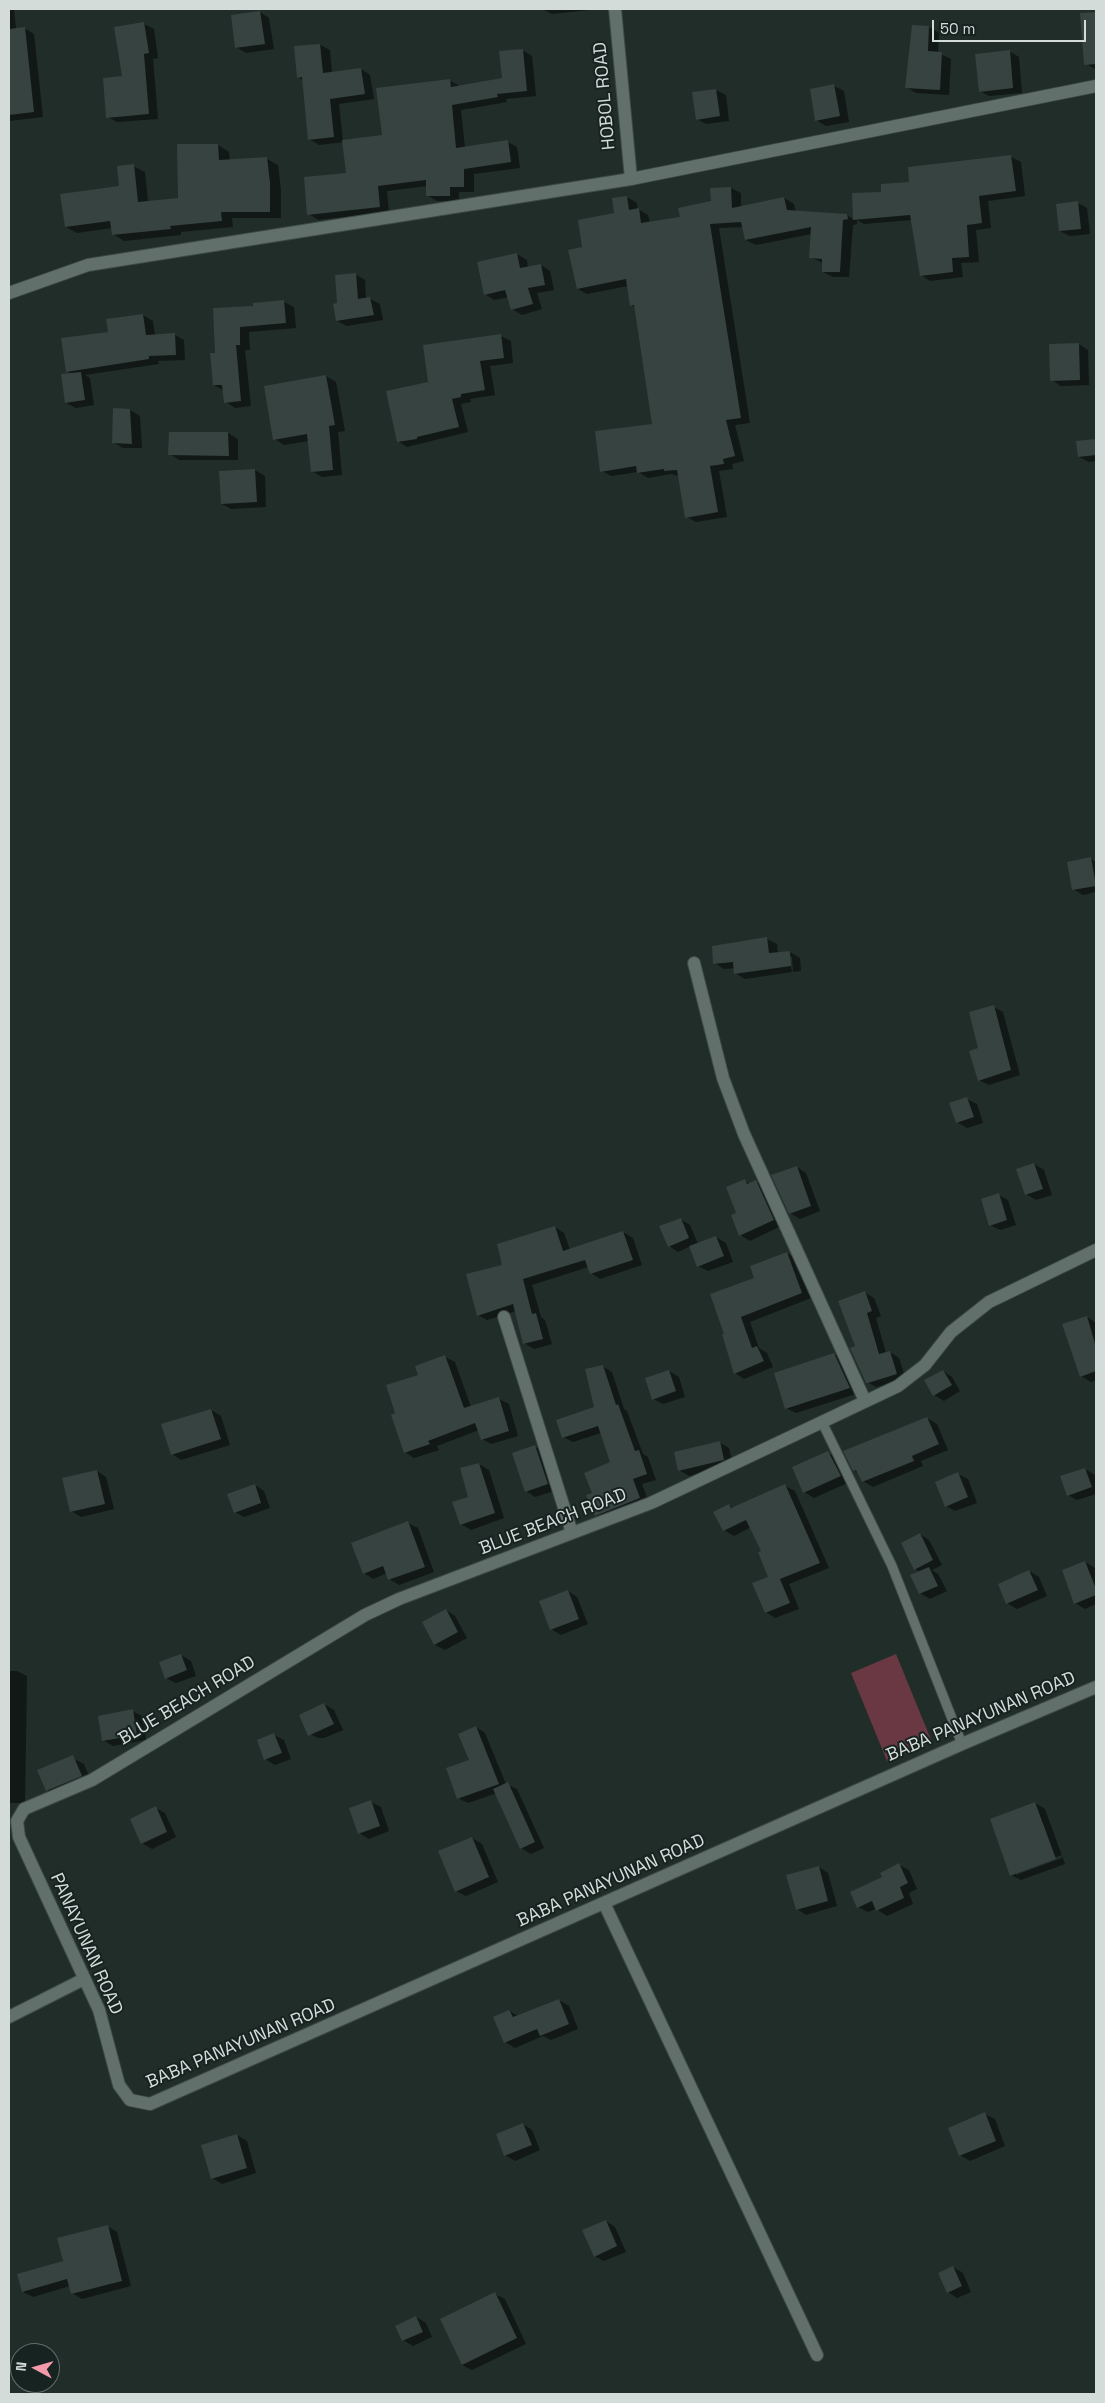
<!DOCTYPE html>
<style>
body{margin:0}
#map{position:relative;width:1105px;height:2403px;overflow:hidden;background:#202d29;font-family:"Space Grotesk",sans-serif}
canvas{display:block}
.frame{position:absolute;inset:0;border:10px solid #d4dcd9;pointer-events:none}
.north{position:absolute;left:10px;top:2343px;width:50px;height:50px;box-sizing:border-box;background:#172320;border:1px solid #636d6a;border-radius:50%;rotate:276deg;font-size:14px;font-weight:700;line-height:20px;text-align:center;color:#d4dcd9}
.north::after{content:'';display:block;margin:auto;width:18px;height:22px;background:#f39aaa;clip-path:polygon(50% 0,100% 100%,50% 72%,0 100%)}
.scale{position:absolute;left:932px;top:20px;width:154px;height:22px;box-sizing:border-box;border:2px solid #d4dcd9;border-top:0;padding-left:6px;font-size:15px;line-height:18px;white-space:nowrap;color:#d4dcd9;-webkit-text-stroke:4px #172320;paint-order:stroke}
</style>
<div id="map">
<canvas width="1105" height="2403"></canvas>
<div class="frame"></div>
<div class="north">N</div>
<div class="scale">50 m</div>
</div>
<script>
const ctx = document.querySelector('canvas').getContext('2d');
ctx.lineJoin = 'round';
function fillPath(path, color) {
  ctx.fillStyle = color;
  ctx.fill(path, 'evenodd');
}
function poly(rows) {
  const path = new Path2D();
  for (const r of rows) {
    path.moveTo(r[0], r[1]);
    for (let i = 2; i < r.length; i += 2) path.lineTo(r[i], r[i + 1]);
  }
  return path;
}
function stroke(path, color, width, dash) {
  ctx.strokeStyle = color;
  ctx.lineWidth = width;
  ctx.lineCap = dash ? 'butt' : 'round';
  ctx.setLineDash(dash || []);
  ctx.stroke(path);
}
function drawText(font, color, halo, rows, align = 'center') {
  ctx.font = font + ' "Space Grotesk",sans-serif';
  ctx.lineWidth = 4;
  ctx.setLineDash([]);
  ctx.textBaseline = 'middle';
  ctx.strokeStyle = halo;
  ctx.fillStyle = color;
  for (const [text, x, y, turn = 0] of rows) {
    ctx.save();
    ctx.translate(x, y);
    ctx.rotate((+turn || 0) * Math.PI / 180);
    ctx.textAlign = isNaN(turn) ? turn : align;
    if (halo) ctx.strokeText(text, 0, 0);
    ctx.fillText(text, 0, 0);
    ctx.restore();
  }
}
const green = poly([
 [896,1654,932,1742,887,1761,851,1673]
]);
const shadow = poly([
 [9,9,14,9,16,29,24,28,34,34,43,117,9,121],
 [542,9,599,9,552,14],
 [260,12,269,18,274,49,246,53,236,47],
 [1096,13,1096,69,1095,69,1085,63,1081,14],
 [144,24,154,29,158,58,153,59,158,119,117,122,108,117],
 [913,26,929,27,939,33,938,53,951,59,949,95,916,93,906,87],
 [320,45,330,50,332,73,361,69,370,75,374,99,339,104,343,141,383,137,450,81,460,86,503,79,522,50,532,56,536,96,506,99,507,102,461,110,465,148,508,142,517,147,520,168,474,174,474,192,459,192,459,201,437,201,427,195,427,186,387,191,389,212,318,220,309,214,347,174,344,142,319,145,309,139,303,80,298,77],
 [1009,51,1019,57,1022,93,989,96,980,91],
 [834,86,844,91,849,122,826,126,816,120],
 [716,90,726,95,729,121,706,124,697,119],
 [178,145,218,145,229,152,230,161,267,159,278,165,281,190,281,218,232,218,233,227,181,232,181,235,124,241,113,234,112,228,77,233,66,227,120,187,133,166,145,172,148,202,180,200],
 [1011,157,1021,162,1025,196,988,201,991,228,976,230,979,262,961,263,963,277,930,281,921,275,912,220,864,224,857,220,857,224,853,225,849,277,833,277,823,272,823,263,810,257,812,234,756,245,746,240,744,227,719,228,750,423,735,425,744,461,732,464,733,469,719,471,727,517,696,522,687,517,679,476,671,474,648,478,638,472,611,476,602,471,654,425,636,308,631,305,628,286,587,294,578,289,583,248,627,197,637,203,638,209,648,215,650,223,681,218,712,202,731,188,741,193,741,207,784,198,794,204,796,212,847,215,854,220,883,194,910,183],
 [1078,203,1087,208,1090,234,1070,236,1060,231],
 [517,254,527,260,528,268,541,265,550,271,554,290,537,293,542,309,522,315,512,309,509,297,494,300,485,294],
 [355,274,365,280,366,299,370,299,380,304,383,320,347,326,337,321,339,304],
 [284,302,294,307,296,328,249,332,250,350,245,350,251,406,235,408,226,402,224,391,214,385,216,354,254,307],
 [143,315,153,321,155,336,175,335,184,340,185,360,158,361,159,364,85,375,90,378,94,405,76,408,66,403,72,374,67,371,109,333],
 [501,336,511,341,513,363,490,366,495,395,470,399,471,402,461,404,468,432,407,447,398,441,430,383],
 [1079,344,1088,350,1089,385,1061,386,1052,380],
 [326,376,336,382,345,431,338,432,342,475,322,477,312,471,309,441,284,445,275,439],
 [130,410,140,416,142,448,123,448,113,442],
 [228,433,238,439,238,460,179,460,170,454,170,434],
 [1096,440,1096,461,1089,462,1079,457,1078,442],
 [255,470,265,476,266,507,231,509,222,504,220,472],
 [1091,859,1096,862,1096,892,1083,895,1073,889],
 [767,939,777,944,778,953,790,952,800,958,801,971,793,972,792,957,789,957,792,972,745,979,735,973,735,968,724,969,715,963],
 [994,1007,1003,1012,1020,1075,989,1085,979,1080,980,1049],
 [967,1099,977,1104,983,1123,967,1128,957,1122],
 [1034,1164,1044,1170,1052,1195,1036,1200,1026,1194],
 [797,1167,806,1173,820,1211,800,1219,790,1213],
 [745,1181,750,1184,756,1182,766,1187,783,1225,750,1241,740,1235,737,1214],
 [999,1195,1008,1200,1016,1225,1000,1230,990,1225],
 [680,1219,690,1225,698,1244,716,1237,726,1243,733,1262,708,1271,698,1266,691,1246,678,1252,669,1246],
 [555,1227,564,1233,570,1250,623,1232,633,1238,642,1265,600,1279,591,1273,588,1267,532,1285,541,1317,545,1320,552,1344,534,1349,524,1343,516,1311,487,1320,478,1315,503,1266],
 [787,1253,797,1259,811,1298,750,1322,759,1348,767,1353,773,1367,744,1379,735,1373,726,1334,756,1279],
 [865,1293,874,1298,881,1316,876,1318,886,1353,890,1352,899,1358,906,1380,876,1387,867,1382,856,1347],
 [1087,1317,1096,1323,1096,1380,1091,1382,1081,1376],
 [834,1354,844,1360,859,1393,796,1413,786,1408],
 [445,1357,455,1362,471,1407,499,1399,509,1404,518,1436,491,1444,482,1439,479,1430,437,1446,439,1450,414,1458,405,1452,397,1414,419,1376],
 [602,1366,612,1372,624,1409,627,1411,643,1454,648,1457,656,1480,642,1484,649,1503,606,1520,596,1515,593,1494,611,1463,601,1433,573,1442,563,1437,596,1408],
 [669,1371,679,1377,685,1397,663,1404,653,1399],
 [943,1371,952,1377,960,1391,944,1401,934,1395],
 [211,1410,221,1416,230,1445,181,1460,172,1454],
 [927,1418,937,1424,948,1450,921,1461,923,1466,873,1487,863,1481,859,1474,854,1470,845,1451],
 [719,1442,729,1448,733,1465,689,1476,679,1470],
 [535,1447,545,1452,557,1490,535,1497,526,1491],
 [828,1453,837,1458,850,1482,814,1498,804,1492],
 [479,1464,489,1470,504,1518,471,1530,461,1524],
 [1085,1469,1095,1475,1096,1494,1077,1500,1068,1495],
 [97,1471,106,1477,114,1509,81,1517,71,1511],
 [958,1474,968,1479,977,1503,955,1511,946,1506],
 [255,1485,264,1491,270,1508,244,1517,235,1512],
 [785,1486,795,1491,829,1568,789,1584,799,1609,775,1618,766,1612,769,1577,763,1551,751,1527,734,1536,724,1530,729,1505,734,1508],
 [408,1523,418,1528,434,1572,399,1585,389,1579,387,1573,373,1579,364,1573],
 [920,1534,929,1540,942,1565,932,1570,938,1574,947,1591,930,1599,920,1593,921,1572,915,1569],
 [1085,1562,1095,1568,1096,1571,1096,1604,1085,1609,1075,1603],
 [1029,1571,1039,1577,1047,1596,1017,1609,1007,1603],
 [568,1591,577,1597,588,1624,561,1635,551,1629],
 [446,1610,455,1616,467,1638,445,1650,435,1645,423,1622],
 [181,1655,191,1661,196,1676,176,1683,166,1678],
 [9,1671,17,1671,27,1676,25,1803,9,1803],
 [324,1704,334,1710,343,1730,324,1738,318,1738,308,1733],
 [132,1711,142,1716,146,1740,113,1746,103,1740],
 [476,1727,485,1733,506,1784,517,1789,544,1848,531,1854,521,1848,497,1793,468,1803,458,1798,470,1761],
 [274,1735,284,1740,291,1759,275,1765,265,1759],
 [74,1759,84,1764,91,1781,57,1796,47,1790],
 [371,1802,381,1807,389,1831,369,1839,359,1833],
 [1035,1803,1045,1809,1065,1864,1021,1880,1011,1875],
 [1062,1855,1062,1858,1016,1875,1016,1872],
 [156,1808,165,1813,176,1837,152,1849,142,1843],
 [472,1838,482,1844,498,1882,466,1896,456,1891],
 [899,1865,909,1870,917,1889,909,1893,913,1904,887,1916,876,1909,868,1912,858,1907,884,1878],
 [819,1867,828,1873,837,1906,806,1915,797,1909],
 [559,2000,569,2006,578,2029,551,2040,543,2036,515,2048,505,2042,509,2011,518,2016],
 [985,2114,995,2119,1005,2146,970,2161,960,2155],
 [523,2124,532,2130,540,2150,515,2161,505,2155],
 [237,2135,247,2141,256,2173,222,2184,212,2178],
 [606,2221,615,2227,626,2252,604,2261,594,2256],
 [107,2226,117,2232,131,2286,82,2299,72,2293,70,2286,33,2297,23,2292],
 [953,2267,963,2273,971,2292,957,2298,948,2292],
 [495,2294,505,2299,526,2344,472,2370,462,2365],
 [416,2317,426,2323,432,2337,413,2346,403,2340]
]);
const building = poly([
 [260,11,265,44,235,48,231,15],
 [1096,12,1096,64,1084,65,1080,13],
 [144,22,149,53,144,54,149,114,106,118,103,78,122,76,114,27],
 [912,25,929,26,928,51,942,52,940,90,905,88],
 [25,27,34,112,9,115,9,29],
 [320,44,323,73,361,68,365,94,330,99,334,137,308,140,302,77,297,78,294,46],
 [523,49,527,91,497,94,498,97,452,105,456,148,508,140,511,162,464,169,464,187,450,187,450,196,426,196,426,180,378,186,380,207,307,215,304,177,346,173,342,140,382,135,376,88,450,79,451,87,502,78,499,51],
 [1010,50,1013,88,979,92,975,54],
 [834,84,840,116,815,121,810,89],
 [716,89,720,116,696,120,692,92],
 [177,144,218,144,219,160,267,157,270,183,270,212,221,212,222,221,170,226,171,229,112,235,110,221,65,227,60,194,119,186,117,166,134,164,138,202,178,198],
 [1011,155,1016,191,979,196,982,223,967,225,969,257,952,258,953,272,920,276,910,215,853,220,852,193,881,192,881,184,909,182,908,167],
 [731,187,732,208,784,197,787,210,847,214,848,219,843,220,840,272,822,272,822,259,809,258,811,227,745,240,741,222,710,224,741,418,726,420,735,456,723,459,724,464,710,466,718,512,685,518,677,470,664,471,664,469,637,473,636,466,600,472,595,431,652,424,634,305,630,306,626,279,577,289,568,250,582,247,578,220,614,213,612,198,627,196,629,210,639,208,641,223,680,217,678,208,711,201,710,188],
 [1078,201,1081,229,1059,231,1056,204],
 [517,253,520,268,541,264,545,285,528,288,533,304,511,310,505,290,484,295,477,262],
 [356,273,358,299,370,297,374,315,336,321,333,304,337,303,335,275],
 [284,300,286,323,240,327,240,345,236,345,241,401,224,403,222,385,213,385,210,353,215,353,213,308,253,306,253,303],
 [143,314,146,335,175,333,176,355,149,356,149,359,66,372,61,338,108,332,106,319],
 [501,334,504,358,480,361,485,390,461,394,461,397,452,399,459,427,417,437,417,439,397,442,386,391,428,382,423,345],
 [1079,343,1080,380,1050,381,1049,344],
 [81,372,85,400,65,403,61,374],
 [326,375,335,425,329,426,333,470,311,472,307,434,273,440,264,386],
 [113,408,130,409,132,444,112,443],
 [169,432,228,432,229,456,168,455],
 [1096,439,1096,455,1078,457,1076,441],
 [255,469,257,502,221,504,219,471],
 [1091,857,1096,886,1072,890,1067,862],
 [767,937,769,953,790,951,791,966,734,974,733,962,713,964,712,946],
 [994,1005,1011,1070,978,1081,969,1051,978,1048,969,1012],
 [967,1097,974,1117,956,1123,949,1103],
 [1034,1163,1043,1189,1025,1195,1016,1169],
 [797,1166,811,1206,789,1214,771,1175],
 [745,1179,747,1184,756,1180,774,1220,739,1236,731,1215,736,1213,726,1187],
 [999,1193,1007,1220,989,1226,981,1199],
 [681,1218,689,1238,668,1247,659,1226],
 [555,1226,563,1251,623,1231,633,1260,590,1274,585,1260,523,1279,532,1314,536,1313,543,1339,523,1344,513,1304,477,1316,466,1274,502,1265,497,1244],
 [716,1236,724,1256,697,1267,689,1246],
 [787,1252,802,1293,741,1317,752,1348,757,1346,764,1361,734,1374,722,1334,724,1334,710,1294,754,1278,750,1266],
 [865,1291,872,1311,867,1313,879,1354,890,1351,897,1374,868,1383,866,1383,850,1348,855,1346,838,1301],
 [1087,1316,1096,1347,1096,1371,1080,1377,1062,1324],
 [834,1353,850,1388,785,1409,774,1373],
 [445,1355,464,1408,499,1397,509,1431,481,1440,475,1423,428,1441,430,1444,404,1453,391,1415,395,1413,386,1385,418,1375,415,1366],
 [603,1365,616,1405,618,1404,635,1451,639,1450,647,1474,633,1479,640,1498,595,1516,586,1495,592,1493,584,1473,610,1462,598,1426,562,1438,556,1420,594,1407,585,1369],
 [669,1370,676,1391,652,1400,645,1378],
 [943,1370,952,1385,933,1396,924,1380],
 [211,1409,221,1439,171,1455,161,1424],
 [927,1417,939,1444,912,1456,914,1461,862,1482,856,1470,853,1471,843,1451],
 [720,1441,724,1460,678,1471,674,1452],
 [535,1445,548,1484,525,1492,512,1453],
 [828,1451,841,1476,803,1493,792,1467],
 [479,1463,495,1513,460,1525,452,1502,468,1497,460,1468],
 [1085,1468,1092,1487,1067,1496,1060,1476],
 [97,1470,105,1504,70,1512,62,1478],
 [958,1472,968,1497,945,1507,935,1482],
 [255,1484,261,1503,234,1513,227,1494],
 [785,1484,820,1563,780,1579,790,1603,765,1613,752,1583,768,1577,758,1552,761,1551,746,1520,723,1531,713,1512,729,1504,731,1508],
 [408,1521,425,1567,388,1580,383,1566,363,1574,351,1543],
 [920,1533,933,1560,914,1570,901,1543],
 [1085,1561,1096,1589,1096,1595,1074,1604,1062,1570],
 [929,1567,938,1586,919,1594,910,1575],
 [1029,1570,1038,1590,1006,1604,998,1584],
 [568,1590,579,1619,550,1630,539,1601],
 [446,1609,458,1632,434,1645,422,1622],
 [181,1654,187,1670,165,1679,159,1662],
 [324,1703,334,1724,308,1736,299,1715],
 [133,1709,137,1735,102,1741,98,1716],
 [476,1726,499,1784,457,1799,446,1768,469,1760,458,1734],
 [274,1733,282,1753,264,1760,257,1740],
 [73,1755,82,1776,46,1791,37,1770],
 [508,1782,535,1842,520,1849,493,1789],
 [371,1800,380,1826,358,1834,349,1808],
 [1035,1802,1056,1859,1010,1876,990,1819],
 [156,1806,167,1832,141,1844,130,1819],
 [472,1837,489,1877,455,1892,438,1851],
 [899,1863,908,1883,900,1887,904,1898,876,1911,872,1901,857,1908,850,1892,882,1877,880,1873],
 [819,1866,828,1901,796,1910,786,1875],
 [559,1999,569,2024,540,2036,537,2029,504,2043,493,2017,509,2010,513,2017],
 [985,2112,996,2141,959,2156,948,2128],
 [523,2123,532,2145,504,2156,496,2134],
 [237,2134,247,2168,211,2179,201,2145],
 [606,2220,617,2246,594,2257,582,2230],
 [108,2225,122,2281,71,2294,67,2279,22,2292,17,2274,63,2261,57,2238],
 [953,2266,962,2286,947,2293,938,2273],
 [495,2292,517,2338,462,2365,440,2319],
 [416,2316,423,2332,402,2341,395,2326]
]);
const service = poly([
 [822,1422,892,1566,962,1744]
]);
const minor = poly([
 [615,9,631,179],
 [694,963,723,1078,744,1134,865,1401],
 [1096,1250,989,1302,951,1332,925,1365,898,1386,651,1503,399,1599,365,1615,92,1780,24,1809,17,1821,19,1837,99,2010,119,2085,130,2100,150,2104,962,1744,1096,1687],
 [504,1317,572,1533],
 [604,1903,817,2355],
 [9,2017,84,1979]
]);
const secondary = poly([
 [9,293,88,265,631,179,1096,86]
]);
const streetNames = [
 ["HOBOL ROAD",605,96,-95],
 ["BLUE BEACH ROAD",553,1522,-21],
 ["BLUE BEACH ROAD",187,1701,-31],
 ["BABA PANAYUNAN ROAD",981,1717,-23],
 ["BABA PANAYUNAN ROAD",611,1881,-24],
 ["PANAYUNAN ROAD",86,1944,66],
 ["BABA PANAYUNAN ROAD",241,2044,-23]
];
fillPath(green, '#693842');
fillPath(shadow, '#0007');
fillPath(building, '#364340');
stroke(service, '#3e4946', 11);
stroke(minor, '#3e4946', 14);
stroke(secondary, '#3e4946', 14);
stroke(service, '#62706c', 9);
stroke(minor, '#62706c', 12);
stroke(secondary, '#62706c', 12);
drawText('18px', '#d4dcd9', '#172320', streetNames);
</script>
